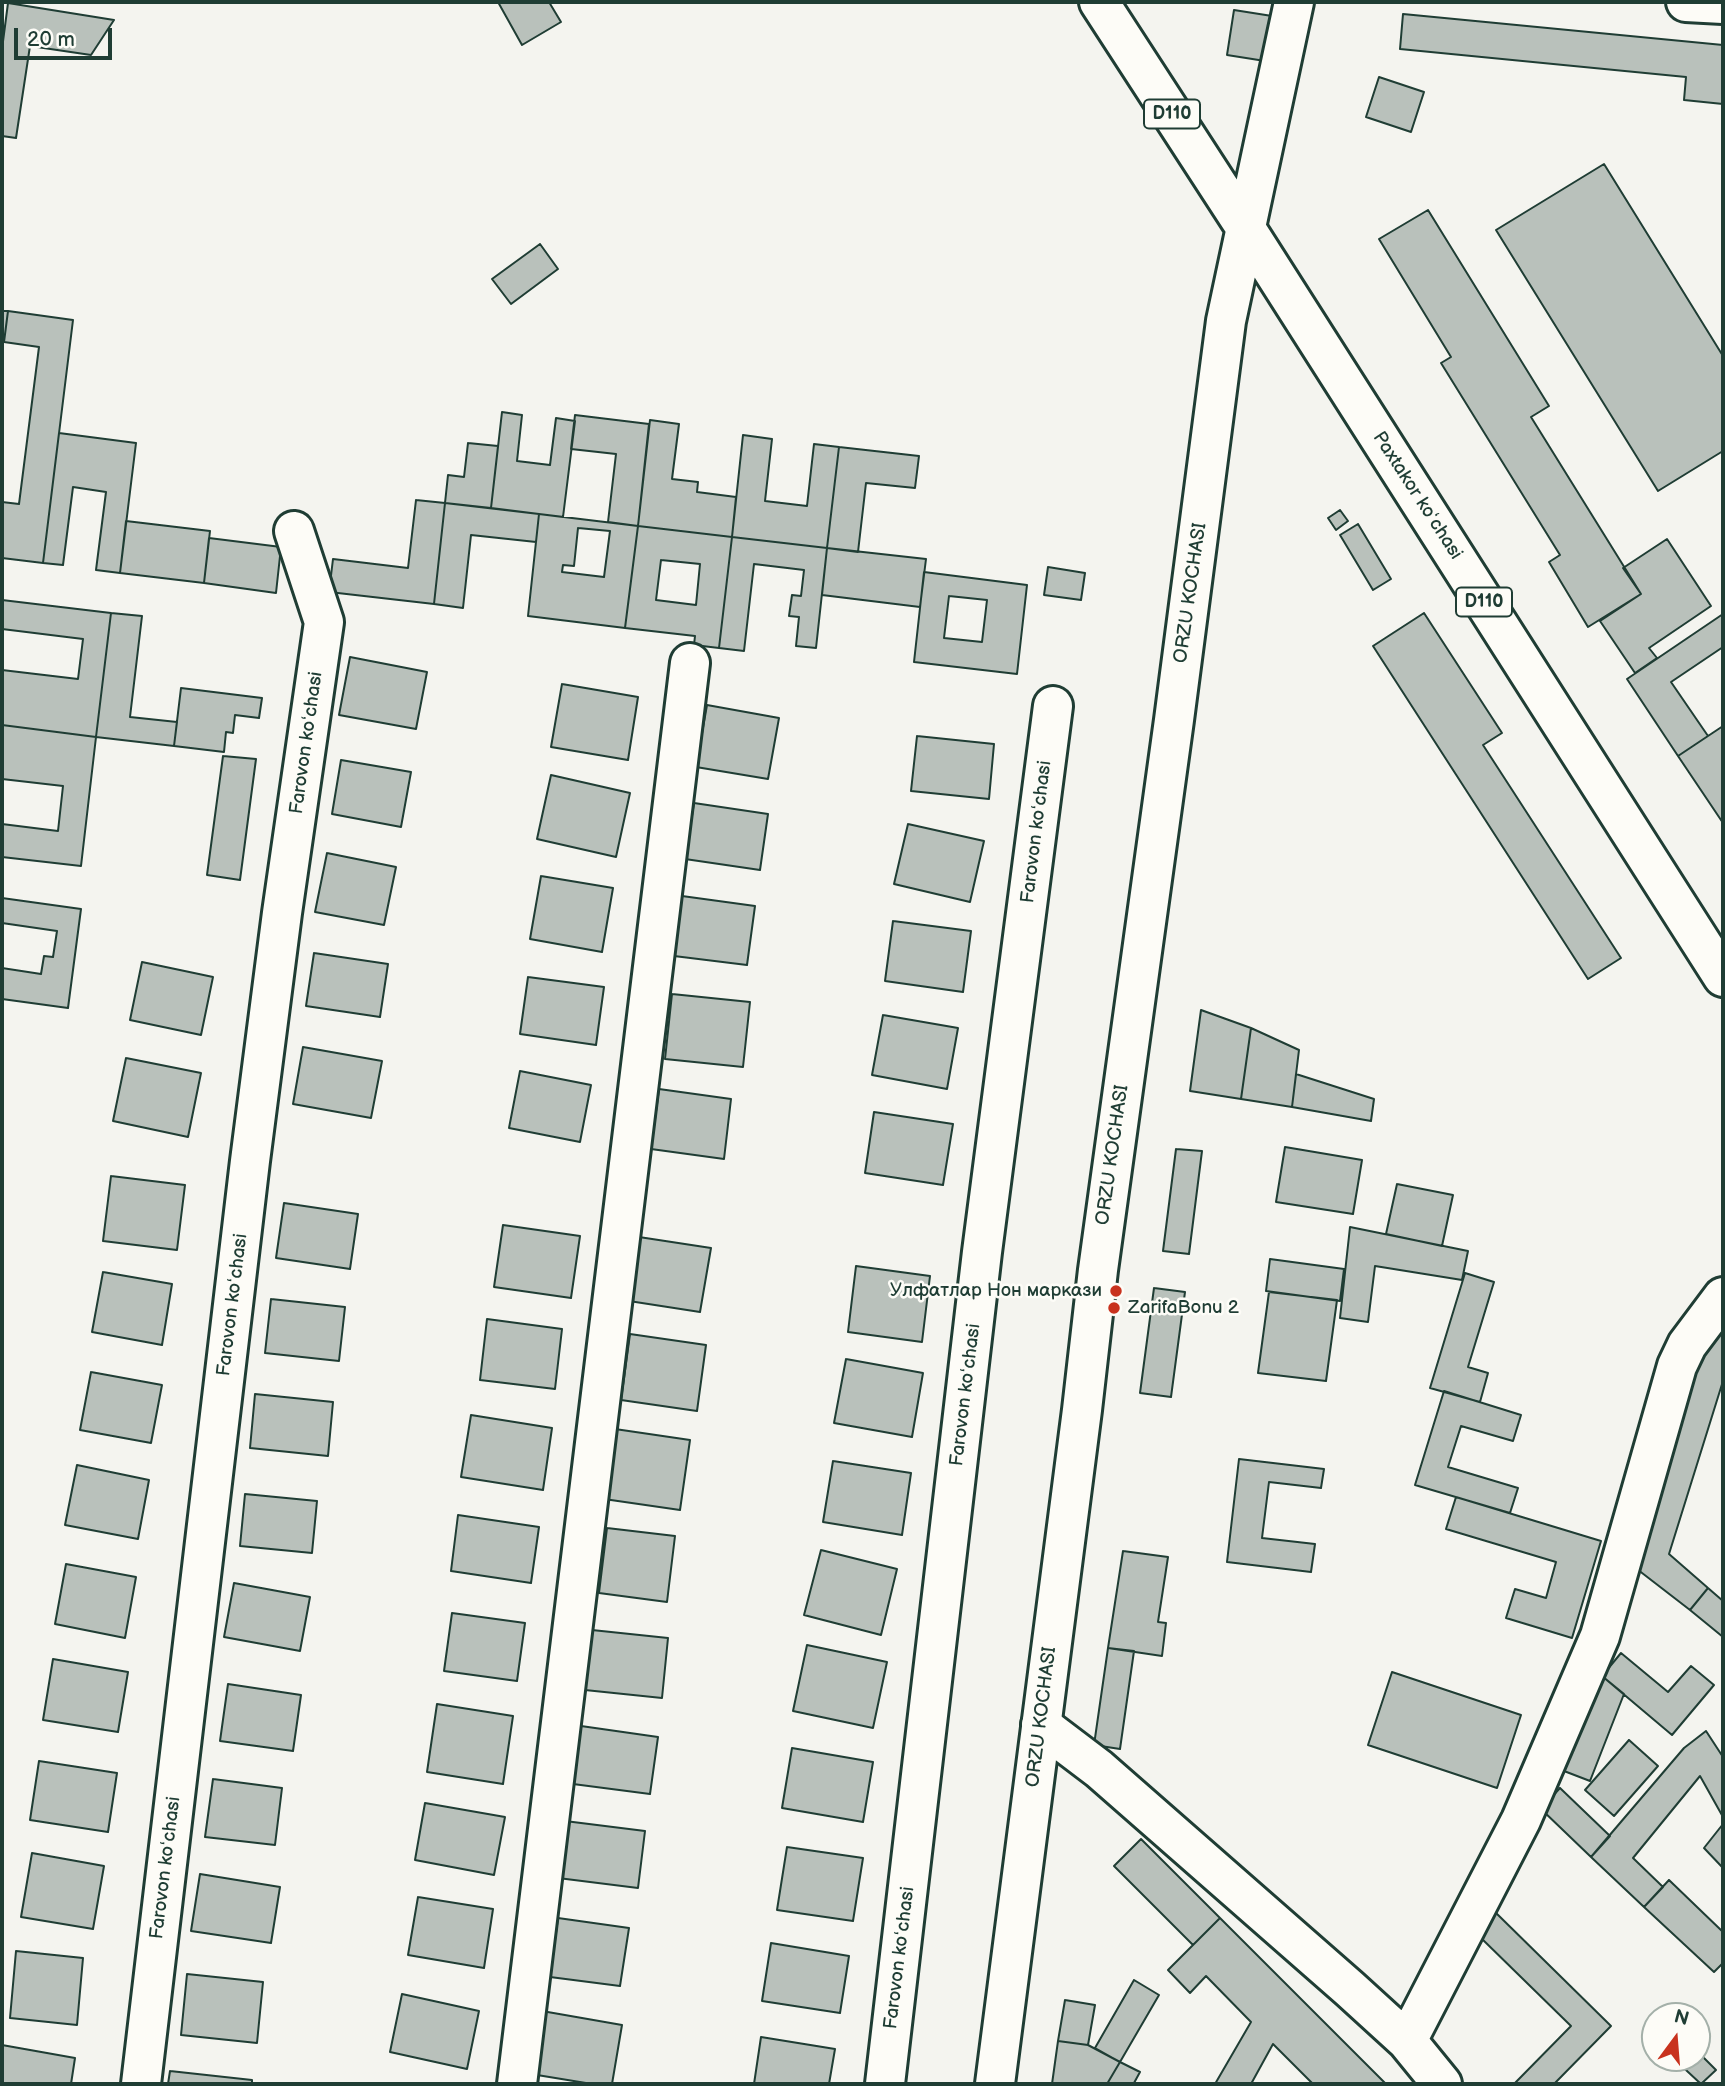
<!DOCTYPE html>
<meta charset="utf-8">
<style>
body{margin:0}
#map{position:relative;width:1725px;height:2086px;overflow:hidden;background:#f4f4ef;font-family:"Balsamiq Sans",sans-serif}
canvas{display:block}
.frame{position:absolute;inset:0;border:4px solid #1f3d34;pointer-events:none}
.north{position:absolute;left:1641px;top:2002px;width:70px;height:70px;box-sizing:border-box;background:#fdfcf7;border:2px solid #a4b0a9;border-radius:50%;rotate:16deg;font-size:19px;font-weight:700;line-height:28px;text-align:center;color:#1f3d34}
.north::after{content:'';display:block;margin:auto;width:24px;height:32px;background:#c8321e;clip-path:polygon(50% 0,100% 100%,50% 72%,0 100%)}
.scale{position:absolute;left:14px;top:28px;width:98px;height:32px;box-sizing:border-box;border:4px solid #1f3d34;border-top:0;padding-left:9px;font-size:21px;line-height:24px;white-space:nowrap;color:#1f3d34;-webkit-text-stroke:5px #fdfcf7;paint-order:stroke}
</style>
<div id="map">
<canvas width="1725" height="2086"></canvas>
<div class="frame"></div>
<div class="north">N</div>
<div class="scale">20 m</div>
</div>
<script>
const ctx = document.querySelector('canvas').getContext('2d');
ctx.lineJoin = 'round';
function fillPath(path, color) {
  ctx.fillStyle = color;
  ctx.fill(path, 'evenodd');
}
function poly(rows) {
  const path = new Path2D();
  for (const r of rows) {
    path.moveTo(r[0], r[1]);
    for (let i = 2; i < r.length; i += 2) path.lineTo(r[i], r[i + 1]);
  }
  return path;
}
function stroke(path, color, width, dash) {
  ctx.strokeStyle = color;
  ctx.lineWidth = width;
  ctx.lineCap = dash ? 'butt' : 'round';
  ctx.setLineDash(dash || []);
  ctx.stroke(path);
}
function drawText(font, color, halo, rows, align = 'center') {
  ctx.font = font + ' "Balsamiq Sans",sans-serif';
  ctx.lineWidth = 5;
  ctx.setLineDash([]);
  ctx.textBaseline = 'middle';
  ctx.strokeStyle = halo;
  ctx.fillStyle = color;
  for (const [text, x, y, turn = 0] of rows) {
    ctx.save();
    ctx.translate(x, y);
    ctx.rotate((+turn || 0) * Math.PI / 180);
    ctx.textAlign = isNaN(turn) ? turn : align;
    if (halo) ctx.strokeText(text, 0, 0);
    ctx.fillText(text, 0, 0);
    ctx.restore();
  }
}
const building = poly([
 [498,2,549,2,561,22,522,45,498,2],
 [8,3,114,20,91,55,30,46,16,138,2,136,2,49,8,3],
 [1234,10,1272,16,1265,61,1227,55,1234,10],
 [1403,14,1723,45,1723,104,1684,100,1686,77,1400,49,1403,14],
 [1379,77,1424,92,1411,132,1366,117,1379,77],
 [1604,164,1723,356,1723,451,1658,491,1496,230,1604,164],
 [1428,210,1549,406,1531,417,1641,594,1588,627,1549,562,1560,555,1441,363,1451,357,1379,239,1428,210],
 [540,244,558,269,511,304,492,279,540,244],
 [2,311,8,311,4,342,2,342,2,311],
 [8,311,73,320,43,563,2,558,2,502,19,504,39,347,4,342,8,311],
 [502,412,522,415,517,461,550,465,556,418,575,421,563,517,491,508,502,412],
 [575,415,649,424,638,526,608,522,616,454,571,449,575,415],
 [650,420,679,424,672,479,698,482,697,492,736,497,732,537,638,526,650,420],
 [59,433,136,443,120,573,96,570,106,492,73,487,63,565,43,563,59,433],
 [743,435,772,439,765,501,807,506,814,444,839,447,827,548,732,537,743,435],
 [468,443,498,446,491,508,445,503,448,475,464,477,468,443],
 [839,447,919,456,915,488,866,483,858,552,827,548,839,447],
 [416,500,445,503,434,604,329,592,333,559,408,568,416,500],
 [445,503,539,514,536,542,471,535,463,608,434,604,445,503],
 [1340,510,1348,521,1336,530,1328,518,1340,510],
 [539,514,638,526,625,628,528,616,539,514],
 [578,528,610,531,604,577,562,572,563,565,574,566,578,528],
 [126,521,210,531,204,583,120,573,126,521],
 [1358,524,1391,579,1373,590,1340,535,1358,524],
 [638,526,732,537,719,648,694,645,695,636,625,628,638,526],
 [661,560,700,564,696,605,656,600,661,560],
 [732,537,827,548,816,648,796,646,799,617,789,616,792,595,801,596,804,570,754,564,744,651,719,648,732,537],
 [209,538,281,547,276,593,204,583,209,538],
 [1667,539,1711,606,1649,648,1657,658,1635,673,1600,621,1641,594,1623,568,1667,539],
 [827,548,926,559,920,607,822,595,827,548],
 [1048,567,1085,573,1081,600,1044,595,1048,567],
 [924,572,1027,585,1017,674,914,662,924,572],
 [949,596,987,600,982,642,944,638,949,596],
 [2,600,111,613,96,737,2,725,2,670,78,679,83,639,2,629,2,600],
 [111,613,142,616,130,717,177,722,174,746,96,737,111,613],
 [1424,613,1502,733,1483,745,1621,958,1588,979,1373,646,1424,613],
 [1723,614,1723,647,1671,682,1708,736,1678,756,1627,679,1723,614],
 [350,657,427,672,416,729,339,715,350,657],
 [562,684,638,697,628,760,551,747,562,684],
 [181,688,262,698,259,718,235,715,233,733,226,732,224,752,174,746,181,688],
 [707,705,779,718,768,779,696,767,707,705],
 [2,725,96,737,81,866,2,857,2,824,58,831,63,786,2,779,2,725],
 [1723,726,1723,823,1678,756,1723,726],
 [917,736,994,744,989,799,911,791,917,736],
 [223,756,256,759,240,880,207,875,223,756],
 [341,760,411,772,401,827,332,814,341,760],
 [551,775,630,793,616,857,537,839,551,775],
 [694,803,768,814,760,870,685,859,694,803],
 [908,824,984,841,970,902,894,884,908,824],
 [327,853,396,867,384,925,315,912,327,853],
 [541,876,613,888,602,952,530,939,541,876],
 [682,896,755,906,747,965,674,956,682,896],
 [2,898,81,909,68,1008,2,999,2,968,41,974,44,956,53,957,57,931,2,923,2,898],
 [893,921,971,931,963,992,885,981,893,921],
 [314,953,388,964,380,1017,306,1006,314,953],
 [142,962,213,977,201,1035,130,1020,142,962],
 [528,977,604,987,596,1045,520,1034,528,977],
 [672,994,750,1002,743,1067,665,1059,672,994],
 [1201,1010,1251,1028,1241,1099,1190,1091,1201,1010],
 [883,1015,958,1028,947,1089,872,1075,883,1015],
 [1251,1028,1299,1050,1292,1107,1241,1099,1251,1028],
 [303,1047,382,1061,371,1118,293,1104,303,1047],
 [126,1058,201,1073,188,1137,113,1121,126,1058],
 [520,1071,591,1085,580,1142,509,1128,520,1071],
 [1296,1074,1374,1099,1371,1121,1292,1107,1296,1074],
 [659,1089,731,1099,724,1159,651,1149,659,1089],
 [874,1112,953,1124,943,1185,865,1173,874,1112],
 [1285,1147,1362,1160,1353,1214,1276,1202,1285,1147],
 [1176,1149,1202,1151,1189,1254,1163,1251,1176,1149],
 [111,1176,185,1185,177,1250,103,1241,111,1176],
 [1397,1184,1453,1195,1442,1246,1386,1234,1397,1184],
 [284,1203,358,1214,350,1269,276,1258,284,1203],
 [503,1225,580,1236,571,1298,494,1287,503,1225],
 [1350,1227,1468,1251,1462,1280,1375,1266,1368,1322,1340,1318,1350,1227],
 [639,1237,711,1248,700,1312,629,1301,639,1237],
 [1270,1259,1344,1269,1340,1301,1266,1291,1270,1259],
 [856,1266,930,1276,922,1342,848,1332,856,1266],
 [103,1272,172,1284,162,1345,92,1332,103,1272],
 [1465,1273,1494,1282,1468,1367,1488,1373,1480,1402,1430,1388,1465,1273],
 [1154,1288,1185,1292,1171,1397,1140,1393,1154,1288],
 [1269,1292,1337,1300,1326,1381,1258,1373,1269,1292],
 [271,1299,345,1307,339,1361,265,1353,271,1299],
 [1723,1317,1723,1381,1669,1554,1708,1588,1690,1610,1633,1566,1691,1374,1723,1317],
 [487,1319,562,1329,555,1389,480,1380,487,1319],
 [630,1334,706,1345,697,1411,621,1400,630,1334],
 [846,1359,923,1373,912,1437,834,1423,846,1359],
 [91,1372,162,1385,151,1443,80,1430,91,1372],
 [1444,1391,1521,1415,1513,1441,1461,1426,1448,1467,1518,1488,1510,1513,1415,1485,1444,1391],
 [255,1394,333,1402,328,1456,250,1448,255,1394],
 [471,1415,552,1428,543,1490,461,1477,471,1415],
 [615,1429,690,1440,680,1510,604,1499,615,1429],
 [1239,1459,1324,1469,1321,1488,1269,1482,1262,1538,1315,1544,1311,1572,1227,1562,1239,1459],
 [833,1461,911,1473,902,1535,823,1522,833,1461],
 [77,1465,149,1480,138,1539,65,1525,77,1465],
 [245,1494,317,1501,312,1553,240,1546,245,1494],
 [1456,1497,1601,1541,1572,1638,1506,1618,1515,1589,1546,1598,1556,1562,1446,1529,1456,1497],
 [458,1515,539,1527,531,1583,451,1571,458,1515],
 [607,1528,675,1536,667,1602,599,1593,607,1528],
 [821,1550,897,1569,881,1635,804,1615,821,1550],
 [1123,1551,1168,1557,1158,1622,1166,1623,1162,1656,1108,1648,1123,1551],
 [66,1564,136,1577,125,1638,55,1624,66,1564],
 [234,1583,310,1597,300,1651,224,1637,234,1583],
 [1708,1588,1723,1601,1723,1637,1690,1610,1708,1588],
 [452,1613,525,1623,517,1681,444,1671,452,1613],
 [592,1630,668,1638,662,1698,585,1690,592,1630],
 [807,1645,887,1662,873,1728,793,1711,807,1645],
 [1108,1648,1134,1651,1120,1749,1094,1745,1108,1648],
 [1621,1653,1668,1692,1691,1666,1714,1685,1672,1735,1602,1676,1621,1653],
 [53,1659,128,1672,118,1732,43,1720,53,1659],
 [1392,1672,1521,1715,1497,1788,1368,1745,1392,1672],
 [1602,1676,1624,1694,1590,1781,1564,1771,1602,1676],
 [228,1684,301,1695,293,1751,220,1741,228,1684],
 [437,1704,513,1716,503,1784,427,1772,437,1704],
 [581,1726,658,1737,650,1794,573,1784,581,1726],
 [1706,1731,1723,1757,1723,1817,1700,1776,1633,1858,1663,1887,1644,1907,1591,1857,1684,1748,1706,1731],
 [1629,1740,1658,1766,1614,1816,1585,1790,1629,1740],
 [792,1748,873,1762,863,1822,782,1808,792,1748],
 [39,1761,117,1773,108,1832,30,1820,39,1761],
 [213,1779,282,1788,275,1845,205,1837,213,1779],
 [1560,1788,1610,1836,1591,1857,1541,1809,1560,1788],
 [425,1803,505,1817,494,1875,415,1860,425,1803],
 [565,1821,645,1831,638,1888,558,1878,565,1821],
 [1723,1824,1723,1868,1704,1848,1723,1824],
 [1141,1839,1220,1918,1193,1945,1114,1866,1141,1839],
 [787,1847,863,1858,853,1921,777,1910,787,1847],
 [32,1853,104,1866,93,1929,21,1917,32,1853],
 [200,1874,280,1887,271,1943,191,1931,200,1874],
 [1669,1880,1723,1932,1723,1963,1714,1972,1644,1907,1669,1880],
 [418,1897,493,1909,484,1968,408,1955,418,1897],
 [1492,1909,1611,2026,1554,2084,1514,2084,1571,2026,1480,1937,1492,1909],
 [558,1918,629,1928,620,1986,550,1977,558,1918],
 [1220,1918,1386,2084,1313,2084,1273,2044,1251,2084,1215,2084,1251,2022,1206,1976,1190,1993,1168,1970,1220,1918],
 [771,1943,849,1956,840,2013,762,2001,771,1943],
 [16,1951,83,1958,77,2025,10,2018,16,1951],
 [187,1974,263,1982,257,2043,181,2035,187,1974],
 [1134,1980,1159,1995,1120,2062,1095,2048,1134,1980],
 [402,1994,479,2011,467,2069,390,2052,402,1994],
 [1065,2000,1095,2005,1088,2045,1058,2041,1065,2000],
 [542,2011,622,2025,612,2084,592,2084,531,2074,542,2011],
 [1655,2017,1655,2040,1644,2029,1655,2017],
 [761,2037,835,2049,829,2084,754,2084,761,2037],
 [1058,2041,1088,2045,1120,2062,1107,2084,1052,2084,1058,2041],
 [2,2045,75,2058,71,2084,2,2084,2,2045],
 [1697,2051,1716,2070,1701,2084,1673,2058,1697,2058,1697,2051],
 [1120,2062,1140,2072,1134,2083,1136,2084,1107,2084,1120,2062],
 [170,2071,252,2080,252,2084,168,2084,170,2071]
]);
const minor = poly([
 [1686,2,1723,4],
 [1041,1725,1099,1769,1350,1989,1407,2041,1442,2084],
 [1407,2041,1521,1820,1600,1636,1677,1366,1687,1345,1723,1297],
 [141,2084,250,1161,282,913,324,622,294,531],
 [517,2084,690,663],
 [885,2084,982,1252,1053,706]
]);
const major = poly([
 [1099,2,1245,227,1723,977],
 [995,2084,1082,1410,1098,1270,1174,720,1226,321,1294,2]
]);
const markers = [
 [1116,1291,7,"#c8321e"],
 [1114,1308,7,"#c8321e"]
];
const shields = [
 [1172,114,56],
 [1484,602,56]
];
const shieldNames = [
 ["D110",1172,114],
 ["D110",1484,602]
];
const streetNames = [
 ["Paxtakor koʻchasi",1417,496,57],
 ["ORZU KOCHASI",1191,593,-82],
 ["Farovon koʻchasi",307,743,-82],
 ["Farovon koʻchasi",1037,832,-83],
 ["ORZU KOCHASI",1113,1155,-82],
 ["Farovon koʻchasi",233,1305,-83],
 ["Farovon koʻchasi",966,1395,-83],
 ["ORZU KOCHASI",1042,1717,-83],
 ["Farovon koʻchasi",166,1868,-83],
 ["Farovon koʻchasi",900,1958,-83]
];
const poiNames = [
 ["Улфатлар Нон маркази",1102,1291],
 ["ZarifaBonu 2",1128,1308,"left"]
];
fillPath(building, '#b9c1bb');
stroke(building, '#1f3d34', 2);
stroke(minor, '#1f3d34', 44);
stroke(major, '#1f3d34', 44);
stroke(minor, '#fdfcf7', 38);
stroke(major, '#fdfcf7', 38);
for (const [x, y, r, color] of markers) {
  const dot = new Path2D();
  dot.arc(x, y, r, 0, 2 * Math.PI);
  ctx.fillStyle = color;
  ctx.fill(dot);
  stroke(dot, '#fdfcf7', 2.5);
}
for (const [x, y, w] of shields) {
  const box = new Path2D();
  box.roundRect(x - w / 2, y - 14.5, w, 29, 5);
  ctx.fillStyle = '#fdfcf7';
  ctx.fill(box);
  stroke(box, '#1f3d34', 2);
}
drawText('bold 18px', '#1f3d34', null, shieldNames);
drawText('19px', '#1f3d34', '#fdfcf7', streetNames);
drawText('19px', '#1f3d34', '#fdfcf7', poiNames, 'right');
</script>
